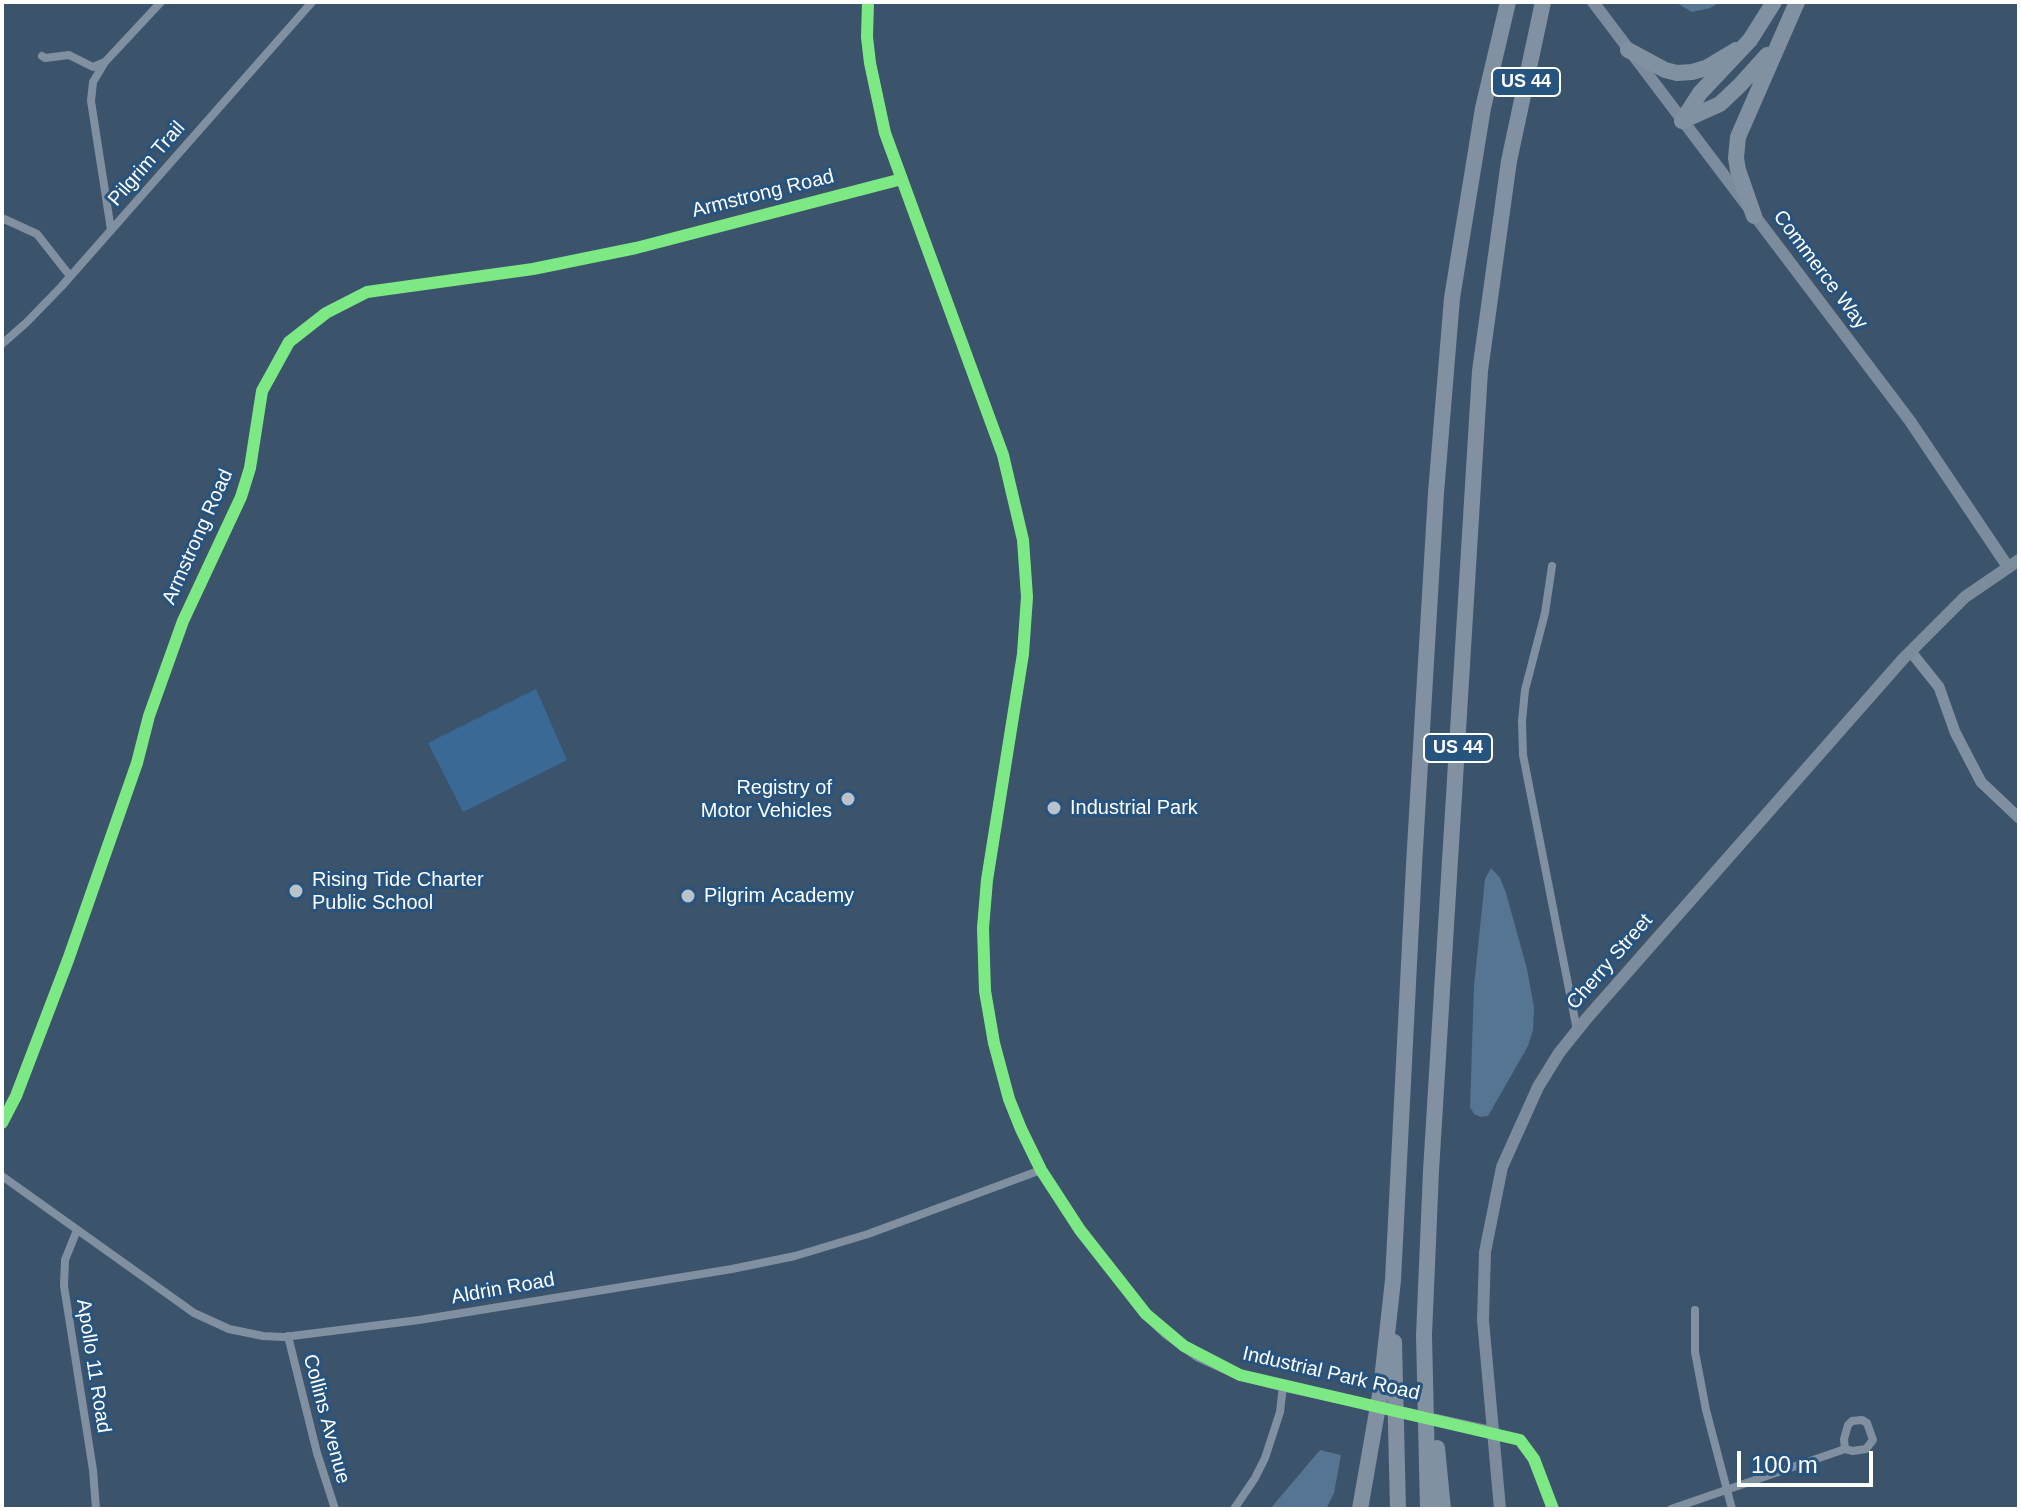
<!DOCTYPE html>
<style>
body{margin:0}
#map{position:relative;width:2021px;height:1511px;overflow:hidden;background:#3b536b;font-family:Arial,sans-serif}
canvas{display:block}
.frame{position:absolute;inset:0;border:4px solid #fff;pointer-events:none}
.scale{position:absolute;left:1737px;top:1451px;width:136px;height:36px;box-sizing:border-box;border:4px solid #fff;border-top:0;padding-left:10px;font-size:24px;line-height:28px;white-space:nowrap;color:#fff;-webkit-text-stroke:6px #27537f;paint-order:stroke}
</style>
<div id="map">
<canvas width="2021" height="1511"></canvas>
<div class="frame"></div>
<div class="scale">100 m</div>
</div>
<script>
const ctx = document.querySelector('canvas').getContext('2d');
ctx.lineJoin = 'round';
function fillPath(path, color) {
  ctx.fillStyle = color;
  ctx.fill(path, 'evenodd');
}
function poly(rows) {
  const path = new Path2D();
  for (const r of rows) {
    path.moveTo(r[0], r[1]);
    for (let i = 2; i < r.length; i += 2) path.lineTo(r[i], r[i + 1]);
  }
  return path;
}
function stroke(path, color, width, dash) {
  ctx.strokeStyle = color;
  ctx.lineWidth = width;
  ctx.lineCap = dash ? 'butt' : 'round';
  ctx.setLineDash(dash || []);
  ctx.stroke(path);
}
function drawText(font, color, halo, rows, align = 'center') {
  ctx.font = font + ' Arial,sans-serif';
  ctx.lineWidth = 6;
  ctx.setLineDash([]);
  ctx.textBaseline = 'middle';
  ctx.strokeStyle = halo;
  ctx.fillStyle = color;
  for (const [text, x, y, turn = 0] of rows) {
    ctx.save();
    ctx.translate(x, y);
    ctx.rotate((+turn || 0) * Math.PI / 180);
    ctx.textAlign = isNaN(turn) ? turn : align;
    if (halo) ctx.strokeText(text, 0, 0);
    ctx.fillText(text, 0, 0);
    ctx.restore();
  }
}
const green = poly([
 [536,689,567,760,463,812,428,743]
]);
const water = poly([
 [1675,2,1721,2,1710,8,1692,12],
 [1491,868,1500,878,1506,893,1527,969,1534,1008,1533,1030,1528,1046,1488,1116,1481,1117,1474,1114,1470,1107,1474,986,1485,879],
 [1320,1450,1341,1455,1334,1493,1326,1509,1270,1509]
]);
const minor = poly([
 [42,56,45,58,69,55,93,67,105,62,161,2],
 [105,62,93,82,91,101,111,230],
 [2,218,37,234,70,276],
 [2,344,27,322,61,287,312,2],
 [1552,566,1545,613,1525,690,1522,721,1523,755,1577,1030],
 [2,1123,16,1096,68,960,137,763,149,716,183,621,241,497,250,468,262,391,289,342,326,313,367,292,533,269,636,248,902,179],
 [2,1176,194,1313,229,1329,263,1336,284,1337,419,1320,732,1269,795,1256,868,1234,1041,1170],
 [77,1230,65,1260,64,1286,93,1470,96,1509],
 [1695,1310,1695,1352,1706,1410,1732,1509],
 [288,1336,317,1453,335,1509],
 [1494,1432,1520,1440,1526,1446,1553,1509],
 [1234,1509,1255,1478,1265,1458,1280,1412,1283,1386],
 [1671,1509,1845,1449,1853,1451,1866,1449,1873,1440,1867,1423,1862,1420,1852,1421,1848,1425,1844,1439,1845,1449]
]);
const tertiary = poly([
 [868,2,867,37,870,63,885,133,1003,455,1023,540,1027,597,1023,654,987,880,983,928,985,991,994,1043,1009,1099,1021,1129,1041,1170,1080,1230,1146,1314,1166,1333,1198,1356,1240,1375,1283,1386,1494,1432],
 [1911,652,1939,687,1955,732,1981,782,2019,818]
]);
const secondary = poly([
 [1593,2,1910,421,2008,567],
 [1500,1509,1483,1320,1485,1252,1502,1167,1538,1087,1559,1053,1587,1018,1903,659,1965,597,2019,560]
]);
const motorway = poly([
 [1628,50,1665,70,1677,73,1692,72,1706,68,1736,50],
 [1682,121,1700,93,1750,40,1774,2],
 [1682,121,1720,104,1740,85,1767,55],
 [1754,216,1738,170,1736,158,1738,137,1797,2],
 [1394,1342,1398,1509],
 [1437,1448,1443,1509],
 [1360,1509,1381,1389,1393,1280,1414,865,1436,493,1452,298,1483,108,1508,2],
 [1428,1509,1424,1335,1431,1171,1480,371,1509,161,1543,2]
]);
const cycleway = poly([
 [868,2,867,37,870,63,885,133,1003,455,1023,540,1027,597,1023,654,987,880,983,928,985,991,994,1043,1009,1099,1021,1129,1041,1170,1080,1230,1146,1314,1184,1346,1240,1375,1520,1440,1534,1459,1553,1509],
 [2,1123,16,1096,68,960,137,763,149,716,183,621,241,497,250,468,262,391,289,342,326,313,367,292,533,269,636,248,902,179]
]);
const markers = [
 [848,799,8,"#bac3cb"],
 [1054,808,8,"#bac3cb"],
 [296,891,8,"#bac3cb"],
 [688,896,8,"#bac3cb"]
];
const shields = [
 [1526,82,68],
 [1458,748,68]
];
const shieldNames = [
 ["US 44",1526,82],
 ["US 44",1458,748]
];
const streetNames = [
 ["Pilgrim Trail",147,164,-49],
 ["Armstrong Road",763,194,-14],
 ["Commerce Way",1820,270,53],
 ["Armstrong Road",198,537,-66],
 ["Cherry Street",1610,962,-49],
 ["Aldrin Road",503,1289,-10],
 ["Apollo 11 Road",93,1366,81],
 ["Industrial Park Road",1331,1374,13],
 ["Collins Avenue",326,1419,75]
];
const poiNames = [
 ["Registry of",832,788,"right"],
 ["Motor Vehicles",832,811,"right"],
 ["Industrial Park",1070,808],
 ["Rising Tide Charter",312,880],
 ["Public School",312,903],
 ["Pilgrim Academy",704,896]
];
fillPath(green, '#3b6995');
fillPath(water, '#567593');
stroke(minor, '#8090a1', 8);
stroke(tertiary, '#8090a1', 11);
stroke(secondary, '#7c8c9d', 12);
stroke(motorway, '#8191a1', 16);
stroke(cycleway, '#7ce984', 12);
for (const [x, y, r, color] of markers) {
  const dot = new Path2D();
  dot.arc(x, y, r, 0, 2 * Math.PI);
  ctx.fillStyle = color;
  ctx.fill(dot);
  stroke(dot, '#27537f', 3);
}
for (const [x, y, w] of shields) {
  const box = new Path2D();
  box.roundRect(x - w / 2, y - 14, w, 28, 6);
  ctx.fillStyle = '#27537f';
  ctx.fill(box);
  stroke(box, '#fff', 2);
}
drawText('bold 18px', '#fff', null, shieldNames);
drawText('20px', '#fff', '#27537f', streetNames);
drawText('20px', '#fff', '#27537f', poiNames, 'left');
</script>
